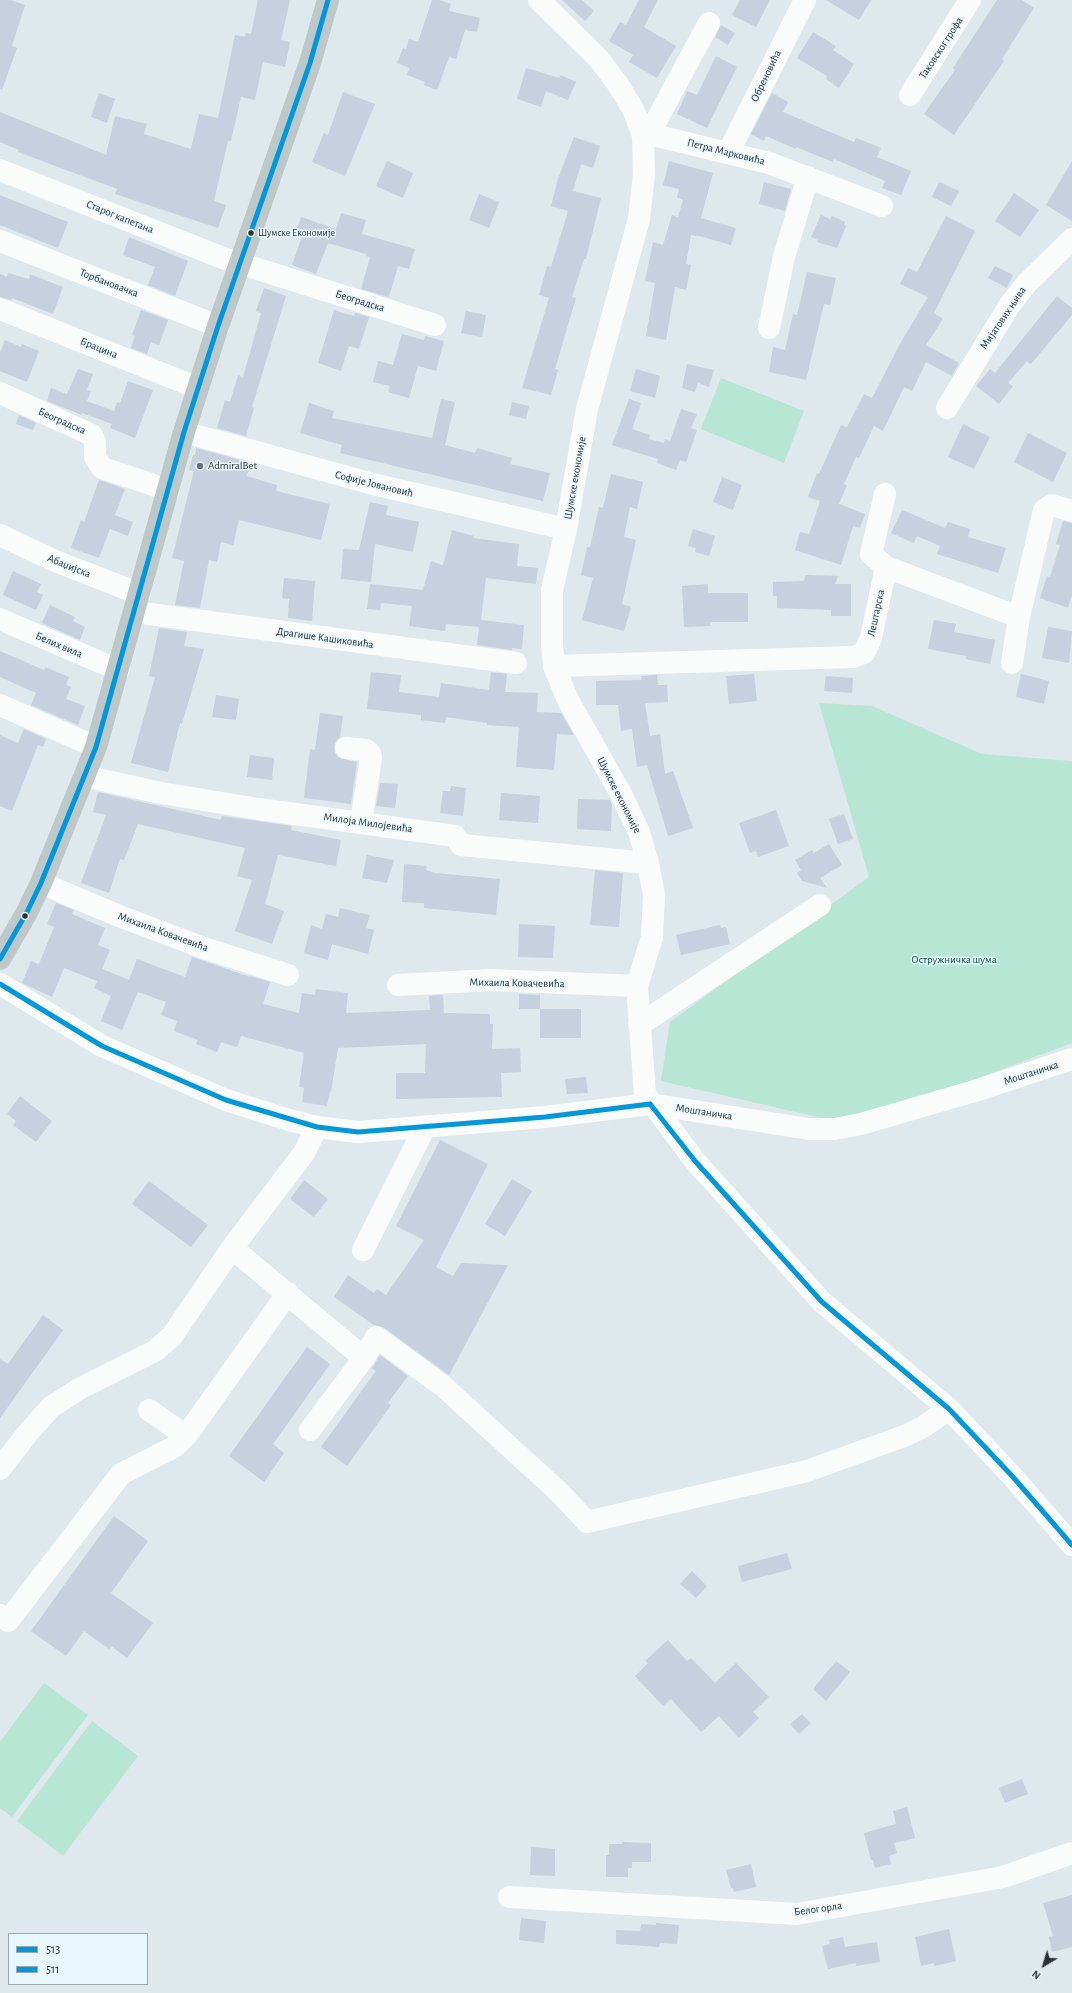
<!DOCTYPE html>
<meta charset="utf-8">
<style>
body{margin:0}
#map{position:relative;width:1072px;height:1993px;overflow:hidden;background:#dee8ed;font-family:"Alegreya Sans",sans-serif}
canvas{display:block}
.legend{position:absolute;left:8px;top:1933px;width:140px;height:52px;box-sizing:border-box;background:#e8f6fe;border:1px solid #9ca7ad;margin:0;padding:5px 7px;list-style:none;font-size:12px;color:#2a3134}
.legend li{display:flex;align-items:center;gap:8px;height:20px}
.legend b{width:20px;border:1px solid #9ca7ad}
.north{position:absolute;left:1024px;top:1945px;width:40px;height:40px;-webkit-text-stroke:3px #e8f6fe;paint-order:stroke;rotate:218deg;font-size:11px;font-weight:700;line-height:16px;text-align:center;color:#2a3134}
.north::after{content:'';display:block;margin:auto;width:14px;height:18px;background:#2a3134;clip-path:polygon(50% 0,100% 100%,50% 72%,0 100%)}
</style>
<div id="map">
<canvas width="1072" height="1993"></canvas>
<ul class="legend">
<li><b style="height:5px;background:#0098da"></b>513</li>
<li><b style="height:5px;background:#0098da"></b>511</li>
</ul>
<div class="north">N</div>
</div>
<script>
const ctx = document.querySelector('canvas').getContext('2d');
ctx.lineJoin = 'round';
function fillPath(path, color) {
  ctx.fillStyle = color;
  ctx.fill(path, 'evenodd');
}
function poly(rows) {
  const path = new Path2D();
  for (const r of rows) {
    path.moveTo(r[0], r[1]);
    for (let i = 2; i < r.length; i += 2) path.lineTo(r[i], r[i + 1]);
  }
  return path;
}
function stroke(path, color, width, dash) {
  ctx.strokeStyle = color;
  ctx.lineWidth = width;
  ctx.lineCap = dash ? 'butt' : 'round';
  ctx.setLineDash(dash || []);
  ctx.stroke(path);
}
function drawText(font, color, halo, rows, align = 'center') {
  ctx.font = font + ' "Alegreya Sans",sans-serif';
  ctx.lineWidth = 3;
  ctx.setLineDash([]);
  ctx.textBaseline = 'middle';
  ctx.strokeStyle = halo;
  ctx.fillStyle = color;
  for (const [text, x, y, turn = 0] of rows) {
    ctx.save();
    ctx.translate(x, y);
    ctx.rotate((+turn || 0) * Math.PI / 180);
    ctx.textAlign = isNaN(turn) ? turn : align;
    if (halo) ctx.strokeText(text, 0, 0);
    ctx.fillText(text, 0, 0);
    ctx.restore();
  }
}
const green = poly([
 [721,378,804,411,784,463,701,429],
 [819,703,872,706,982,754,1072,761,1072,1043,852,1125,661,1081,670,1022,869,877],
 [44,1683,88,1715,12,1817,0,1808,0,1742],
 [92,1721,138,1756,63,1856,17,1821]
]);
const building = poly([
 [0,0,10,0,25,5,12,46,17,48,2,90,0,89],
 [258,0,290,0,281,40,290,42,285,67,263,62,255,100,241,97,231,141,228,141,214,201,226,205,218,228,115,194,117,189,18,152,19,150,0,142,0,112,106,155,115,116,147,124,144,134,191,149,199,114,218,118,235,35,245,37,246,33,251,34],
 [432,0,439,0,451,4,449,11,480,18,477,32,465,30,456,59,449,57,437,90,424,85,425,82,407,75,409,68,397,63,403,48,406,49,409,39,418,42],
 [562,0,582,0,594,11,585,21],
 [639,0,658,0,644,27,676,46,657,78,629,62,633,55,609,41,620,22,626,25],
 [740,0,770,0,756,27,732,15],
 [826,0,871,0,859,20],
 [997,0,1022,0,1034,8,1002,59,1004,61,954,135,924,114,955,70,953,68],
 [721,25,735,33,728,45,715,37],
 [813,32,836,46,833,50,854,64,839,88,826,79,827,76,797,58],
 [716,56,737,67,707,128,677,114,687,91,697,95],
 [526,68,559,78,561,75,576,82,568,100,546,91,541,107,517,99],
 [343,92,375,104,345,176,312,162,324,133,328,135],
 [99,93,115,99,107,123,91,117],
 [772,93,788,102,783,112,854,142,856,138,881,148,877,157,911,171,901,195,882,188,885,181,834,159,833,162,796,147,796,149,766,136,764,141,751,134],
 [574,137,600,146,593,168,581,164,573,191,601,198,586,259,584,259,572,297,576,298,555,369,558,370,551,395,522,388,549,298,539,295,547,266,551,267,568,211,551,206,558,179],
 [387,161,413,173,403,198,376,186],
 [669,161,713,173,701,218,736,228,731,245,696,235,696,236,691,235,686,264,691,265,686,290,675,287,666,340,646,336,655,283,645,281,653,242,663,245,672,215,678,217,683,200,677,197,679,189,663,185],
 [1072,161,1072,221,1046,205],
 [764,182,791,189,785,211,759,204],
 [939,182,959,191,951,206,932,197],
 [1014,193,1039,210,1020,237,995,221],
 [479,194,499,202,489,228,469,220],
 [0,195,68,222,58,248,0,225],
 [341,213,366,220,362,234,415,249,409,269,398,266,389,297,361,289,370,257,366,256,366,254,328,243,316,274,292,265,303,234,296,232,301,217,336,229],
 [821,215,830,219,832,216,845,222,844,225,846,226,837,248,817,242,818,240,811,237],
 [946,216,975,231,934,313,943,319,926,345,959,363,952,376,926,362,912,391,904,387,883,431,874,426,859,458,856,457,844,484,847,485,839,504,865,514,860,528,853,526,841,565,795,550,800,532,809,534,814,520,820,501,808,497,817,473,819,474,841,425,847,427,864,394,872,398,901,342,928,297,900,284,908,268,917,272],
 [129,237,188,261,175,296,148,285,155,267,123,255],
 [995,266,1013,275,1007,288,988,278],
 [807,272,836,278,830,305,824,304,806,380,769,372,773,347,785,350,793,314,797,315],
 [8,273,29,279,30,274,63,287,53,314,12,298,11,300,0,297,0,274,7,277],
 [264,288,286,296,252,407,254,408,246,436,217,428,225,400,230,402,238,375,243,377,261,313,256,311],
 [1057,296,1072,308,1072,315,1031,364,1027,361,1008,383,1013,386,999,404,976,386,990,369,995,373],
 [141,310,168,320,159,345,151,342,147,354,131,348,135,336,132,335],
 [334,310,354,316,355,313,369,317,359,349,349,346,341,371,318,363],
 [466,311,486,315,482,337,461,333],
 [402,334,424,340,425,336,444,341,436,371,418,366,409,398,388,392,390,386,373,382,378,361,393,365],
 [5,340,21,347,22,344,39,351,27,382,0,371,0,353],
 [687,364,714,370,709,387,698,383,695,392,682,388],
 [78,369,93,374,87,390,91,391,87,401,114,411,117,402,120,403,128,381,153,390,135,438,110,428,112,424,82,413,82,415,47,401,51,388,67,394],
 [636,369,660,376,655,398,630,391],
 [441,399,455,402,445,445,475,453,477,448,512,458,510,464,550,473,543,501,340,453,342,445,300,433,309,403,334,411,332,418,432,438],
 [629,399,641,403,632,429,650,435,649,439,664,443,665,439,670,441,681,409,697,414,691,428,697,430,686,462,680,460,676,470,657,463,658,459,612,445],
 [512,402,529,406,526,419,509,415],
 [19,415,36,423,33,430,16,424],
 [963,424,990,437,974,469,948,457],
 [1028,433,1067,453,1053,482,1014,462],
 [196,448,251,463,247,476,277,485,276,491,330,504,321,540,239,520,233,545,221,542,217,562,209,560,200,608,175,605,184,561,172,558,194,471,189,470,193,455,195,455],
 [611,474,643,482,637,509,630,507,624,537,636,540,622,604,631,607,624,631,582,620,593,578,581,575,587,547,590,547,599,507,603,508],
 [722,477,742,485,733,510,713,502],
 [99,480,125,489,115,515,133,522,128,536,110,529,99,558,71,548,81,520,84,522],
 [370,502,388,506,386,515,419,522,413,552,375,544,371,582,341,579,343,549,359,550],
 [902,510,945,528,948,522,970,529,968,537,1006,548,998,573,937,554,940,546,917,536,914,543,891,533],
 [1063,521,1072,523,1072,595,1068,608,1040,598,1047,576,1050,577,1060,545,1056,544],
 [693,529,715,536,709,556,695,552,696,548,688,546],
 [452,530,474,536,473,538,519,544,517,566,538,568,536,584,486,578,481,620,524,625,522,649,512,648,512,650,477,645,479,627,446,624,445,631,409,626,412,606,381,603,380,610,367,609,370,584,423,590,431,561,443,565],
 [13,571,41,584,37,592,43,595,36,610,3,595],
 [805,575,838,576,835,584,851,584,851,616,831,616,831,610,777,608,777,596,773,596,773,582,804,581],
 [284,578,315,581,312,621,288,618,289,599,282,598],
 [708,584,708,593,748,593,748,622,710,622,710,626,684,627,682,586],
 [50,605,75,617,73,621,85,627,80,640,42,623],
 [934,620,956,624,954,632,995,640,990,664,966,659,966,656,928,649],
 [1048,627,1072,631,1069,663,1042,658],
 [159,628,187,632,184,646,204,649,182,724,180,723,168,772,131,763,155,677,149,676],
 [0,651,44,670,45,667,69,677,66,685,71,687,66,699,85,706,78,725,31,705,36,693,0,677],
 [371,672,401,675,399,692,439,697,441,683,489,690,491,672,507,674,505,692,538,693,537,712,561,713,574,735,557,734,554,770,516,767,519,727,487,725,487,723,446,717,445,723,421,720,421,715,367,709],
 [754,674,757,701,729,704,726,676],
 [1021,674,1049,681,1044,704,1016,697],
 [657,675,658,685,667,685,668,702,645,703,650,736,660,734,665,774,673,771,693,828,668,836,647,765,637,767,632,729,621,731,618,705,596,705,596,681,642,680,641,676],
 [826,676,853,678,852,693,824,691],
 [216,695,239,699,236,720,212,717],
 [320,713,343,716,340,737,336,741,334,747,335,753,339,758,357,762,351,804,304,798,310,749,315,750],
 [24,729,46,739,43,747,38,745,12,811,0,806,0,735,18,743],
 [250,755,274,758,272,780,247,777],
 [380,783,398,784,395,808,376,806],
 [451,786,466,788,463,816,440,813,443,791,450,791],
 [98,792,221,820,222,816,292,826,291,830,341,840,336,866,278,855,265,904,284,911,272,944,235,931,252,880,237,876,245,848,138,824,124,860,120,859,109,893,81,883,106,815,93,812],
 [501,793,540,796,538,823,499,820],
 [578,799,610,800,612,805,611,831,577,829],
 [776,810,789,846,758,857,756,851,750,853,739,823],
 [844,814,853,839,838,844,829,819],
 [829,844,842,865,820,878,827,888,802,881,797,873,801,870,795,860,812,850,814,853],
 [367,855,394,860,387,883,362,878],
 [404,864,427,866,426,870,435,873,500,879,496,915,424,908,424,903,402,902],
 [595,870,623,873,619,927,590,925],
 [56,903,74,910,72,914,105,928,98,945,110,950,102,969,129,980,137,959,185,977,192,957,250,977,250,976,270,982,263,1004,299,1013,302,993,315,995,316,989,348,993,346,1013,430,1010,429,996,443,995,444,1013,490,1014,490,1024,493,1024,492,1049,520,1048,521,1072,501,1073,502,1097,396,1099,396,1073,425,1073,426,1044,338,1048,331,1092,330,1091,327,1106,302,1102,304,1088,299,1087,304,1053,241,1036,237,1047,221,1042,217,1052,196,1044,198,1040,174,1031,177,1021,161,1015,166,1002,138,992,122,1030,101,1021,111,996,94,988,97,981,64,968,52,997,22,983,31,961,39,964,54,927,47,924],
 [340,908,370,915,366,928,374,930,368,954,332,944,328,960,304,953,311,925,322,929,326,914,338,917],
 [519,924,555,926,553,958,518,957],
 [720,925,721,928,726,927,730,944,681,955,676,935],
 [519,994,540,995,540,1009,519,1009],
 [540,1009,581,1009,581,1038,540,1038],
 [586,1077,588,1093,567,1094,565,1079],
 [20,1096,52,1121,36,1142,13,1125,16,1121,7,1114],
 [440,1140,488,1164,436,1267,453,1276,461,1263,508,1265,449,1375,383,1327,374,1325,334,1297,348,1275,374,1293,377,1289,386,1295,424,1240,396,1226],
 [512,1179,532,1191,505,1236,485,1224],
 [304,1180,328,1199,314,1217,290,1199],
 [149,1181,208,1225,191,1247,132,1204],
 [43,1315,63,1330,0,1418,0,1359,8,1364],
 [307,1347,330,1364,273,1444,284,1453,264,1482,229,1456],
 [380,1355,408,1376,388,1403,391,1405,347,1466,321,1447,376,1371,372,1368],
 [114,1516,148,1541,111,1593,153,1623,127,1658,111,1646,109,1649,84,1631,66,1656,31,1631],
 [787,1553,792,1569,742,1582,738,1566],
 [692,1571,707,1586,696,1598,680,1584],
 [668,1640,687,1661,691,1658,715,1683,736,1663,769,1697,753,1712,759,1718,739,1738,719,1716,701,1732,671,1699,663,1706,635,1676,648,1663,645,1661],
 [836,1661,850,1672,826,1701,813,1689],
 [802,1714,811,1723,799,1734,790,1724],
 [1022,1779,1028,1794,1005,1803,999,1788],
 [907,1807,915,1838,894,1843,897,1853,889,1856,891,1864,875,1868,873,1860,871,1860,864,1833,896,1824,893,1811],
 [622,1842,651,1843,651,1862,632,1862,632,1868,628,1868,628,1877,606,1877,606,1855,609,1855,609,1844,622,1844],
 [531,1847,555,1849,555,1876,530,1875],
 [751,1864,756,1887,734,1892,733,1888,731,1888,726,1870],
 [1072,1895,1072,1947,1052,1952,1049,1937,1053,1936,1043,1903],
 [521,1918,546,1921,544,1943,519,1940],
 [656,1923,679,1925,677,1944,660,1943,659,1947,616,1944,616,1930,640,1931,641,1924,656,1925],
 [949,1929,956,1961,934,1966,934,1963,921,1966,915,1937],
 [843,1937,845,1947,877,1942,880,1962,856,1966,856,1963,828,1969,822,1946,830,1944,829,1940]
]);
const minor = poly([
 [539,0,599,59,617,83,633,109,643,136,644,174,639,219,587,409,566,529,552,590,552,644,554,666,568,700,621,794,639,832,648,863,654,895,652,937,637,986,645,1094,695,1161,822,1302,949,1409,1013,1477,1072,1545],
 [910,95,970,0],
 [649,134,709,23],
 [643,136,649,134,769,163,882,206],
 [728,153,805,0],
 [0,170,223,258,435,325],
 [0,241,218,326],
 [0,309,198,388],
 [769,328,784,257,808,177],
 [0,393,92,435,95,442,95,457,102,468,151,484,168,492],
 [947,408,1009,306,1027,283,1072,239],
 [184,432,373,484,566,529],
 [885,494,871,554,886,567],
 [0,535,55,561,140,594],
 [135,612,516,663],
 [0,619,102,663,119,669],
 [1012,663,1019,617],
 [554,666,853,657,864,653,871,638,886,567,1019,617,1044,510,1052,505,1072,511],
 [0,705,96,747],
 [346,748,366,750,370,753,371,758,361,822],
 [84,776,161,793,259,809,455,836,461,845,648,863],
 [41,883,119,916,204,948,288,975],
 [0,984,102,1046,226,1100,289,1120,317,1127,358,1132,545,1117,650,1104,809,1129,835,1129,861,1124,978,1090,1072,1059],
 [398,985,490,980,637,986],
 [639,1025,820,905],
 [232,1248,364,1358,310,1430],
 [363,1250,425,1127],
 [364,1358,376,1337,443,1386,560,1493,587,1522,807,1471,907,1435,923,1427,949,1409],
 [149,1410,186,1436],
 [0,1469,27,1434,51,1407,79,1389,155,1351,172,1336,232,1248,304,1153,317,1127],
 [0,1615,8,1621,121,1474,174,1447,186,1436,288,1293],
 [509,1897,797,1914,1003,1877,1072,1853]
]);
const major = poly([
 [0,959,27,912,41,883,96,747,184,432,218,326,310,63,328,0]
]);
const bus1 = poly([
 [0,984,102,1046,226,1100,317,1127,358,1132,545,1117,650,1104],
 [650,1104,695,1161,822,1302,949,1409,1013,1477,1072,1545]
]);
const bus2 = poly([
 [0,959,27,912,41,883,96,747,184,432,218,326,310,63,328,0]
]);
const markers = [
 [251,233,3.5,"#2a3134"],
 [200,466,4,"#697175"],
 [25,916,3.5,"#2a3134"]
];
const busNames = [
 ["Шумске Економије",258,233]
];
const streetNames = [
 ["Таковског грофа",941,48,-57],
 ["Обреновића",766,76,-64],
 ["Петра Марковића",726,152,14],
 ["Старог капетана",120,217,22],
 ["Торбановачка",109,283,21],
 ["Београдска",360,301,17],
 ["Мијатових њива",1003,318,-56],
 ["Брацина",99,348,22],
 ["Београдска",62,421,24],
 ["Шумске економије",575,478,-80],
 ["Софије Јовановић",374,484,14],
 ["Абаџијска",69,566,22],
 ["Лештарска",876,613,-78],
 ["Драгише Кашиковића",325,638,8],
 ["Белих вила",59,645,23],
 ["Шумске економије",619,795,63],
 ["Милоја Милојевића",368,823,8],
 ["Михаила Ковачевића",163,932,20],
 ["Михаила Ковачевића",517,983,1],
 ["Моштаничка",1031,1073,-18],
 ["Моштаничка",704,1112,9],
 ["Белог орла",818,1909,-8]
];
const poiNames = [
 ["AdmiralBet",208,466]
];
const parkNames = [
 ["Остружничка шума",954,960]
];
fillPath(green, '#b8e6d4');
fillPath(building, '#c6d0de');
stroke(minor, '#fafcfc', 22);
stroke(major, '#bec8c8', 22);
stroke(bus1, '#0098da', 5);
stroke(bus2, '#0098da', 5);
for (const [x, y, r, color] of markers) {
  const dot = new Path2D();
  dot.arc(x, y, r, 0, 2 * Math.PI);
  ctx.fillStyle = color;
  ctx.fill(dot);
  stroke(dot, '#e8f6fe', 1.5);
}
drawText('10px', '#2a3134', '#e8f6fe', busNames, 'left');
drawText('11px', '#2a3134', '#e8f6fe', streetNames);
drawText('11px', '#2a3134', '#e8f6fe', poiNames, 'left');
drawText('11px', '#015c3d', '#e8f6fe', parkNames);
</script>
